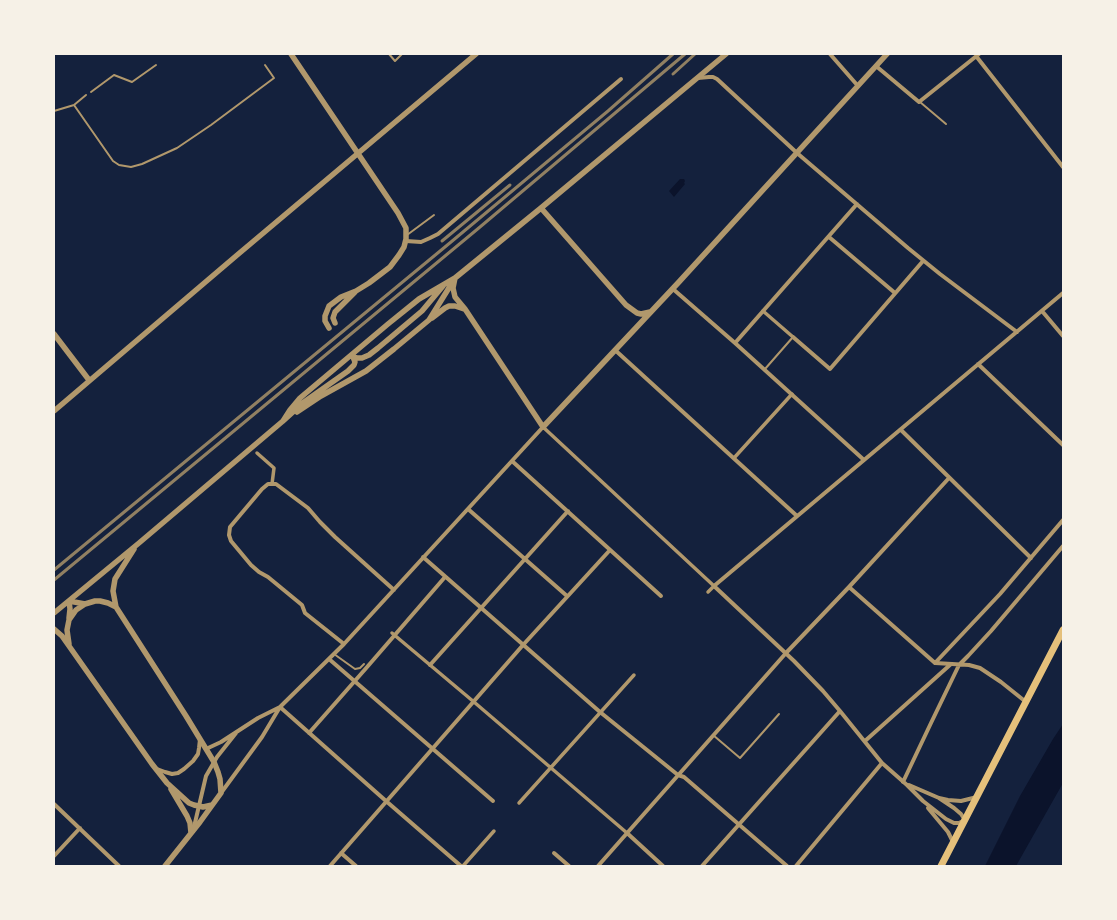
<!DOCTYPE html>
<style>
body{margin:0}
#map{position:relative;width:1117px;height:920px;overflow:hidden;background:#14213d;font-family:Quicksand,sans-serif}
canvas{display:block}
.frame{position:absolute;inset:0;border:55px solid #f6f1e7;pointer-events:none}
</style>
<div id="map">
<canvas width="1117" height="920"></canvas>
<div class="frame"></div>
</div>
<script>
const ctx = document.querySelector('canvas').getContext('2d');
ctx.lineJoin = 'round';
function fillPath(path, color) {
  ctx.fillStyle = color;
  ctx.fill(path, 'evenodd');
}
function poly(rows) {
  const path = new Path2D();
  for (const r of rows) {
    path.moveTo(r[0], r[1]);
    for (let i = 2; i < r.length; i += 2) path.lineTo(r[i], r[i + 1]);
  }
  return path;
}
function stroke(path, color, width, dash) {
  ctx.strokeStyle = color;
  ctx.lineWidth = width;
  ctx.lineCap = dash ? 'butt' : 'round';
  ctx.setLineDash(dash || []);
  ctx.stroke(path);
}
const water = poly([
 [680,179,684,179,685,181,684,183,685,184,674,197,669,191],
 [1063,724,1063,783,1016,866,985,866,1020,796,1053,739]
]);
const service = poly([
 [389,54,395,61,402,54],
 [91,92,114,75,132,82,156,65],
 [920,102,946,124],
 [74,105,113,161,119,165,131,167,142,164,177,148,211,125,274,78,265,65],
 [54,111,74,105,86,95],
 [407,235,434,215],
 [765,369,793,337],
 [334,654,355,669,360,668,364,664],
 [713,735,740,758,779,714]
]);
const pedestrian = poly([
 [763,311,793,337],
 [543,427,714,586,708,592],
 [257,453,274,468,272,484],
 [734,458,792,394],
 [392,633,474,702,627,833],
 [519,803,634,675],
 [463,866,494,831]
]);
const minor = poly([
 [830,54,858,86],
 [976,56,1063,167],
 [876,66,919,102,979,54],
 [698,78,709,77,713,77,717,79,797,153,908,248,940,274,1017,332],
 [829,237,895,293],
 [406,241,421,242,430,238,438,234,621,79],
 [673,289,735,343,864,460],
 [1042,311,1063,336],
 [793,337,830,369,923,261],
 [735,343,857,204],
 [615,350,797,516],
 [978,364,1063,445],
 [901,430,1031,558],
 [512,461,661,596],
 [468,509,567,596],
 [423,557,600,712,678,775,684,777,787,866],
 [849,587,935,663],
 [344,644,305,613,302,605,268,577,259,572,251,565,231,541,229,535,230,527,262,489,268,484,276,484,308,508,320,522,335,537,394,590],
 [329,659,493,801],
 [935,663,1000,594,1063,520],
 [935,663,969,665,980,668,1001,682,1026,702],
 [430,665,568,511],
 [280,707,386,801,461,866],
 [309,733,368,666,445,577],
 [865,741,951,664],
 [206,749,221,742,258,718,280,707],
 [157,769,165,772,172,774,178,773,184,769,193,761,198,754,199,748,200,739],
 [903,782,931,723,959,665,968,656,991,631,1063,546],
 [909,785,939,798,948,800,961,801,977,797],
 [221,793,262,737,280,707,344,644,543,427],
 [939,798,954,808,961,814,965,820,959,823,954,823,946,819,923,801,907,785,882,763,840,711,823,691,794,661,714,586,1063,293],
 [54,804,119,866],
 [928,808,948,832,953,842],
 [194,827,206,776,217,757,236,733],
 [627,833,663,866],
 [341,853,356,866],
 [554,853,569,866],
 [54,856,80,828],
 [330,866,523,645,610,550],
 [598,866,786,653,849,587,949,478],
 [702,866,840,711],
 [796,866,882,763]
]);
const tertiary = poly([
 [291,54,398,213,406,228,406,239,404,247,399,255,390,267,369,283,356,291,341,297,329,306,325,316,325,321,329,328],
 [541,208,626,305,637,313,641,314,650,312],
 [455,278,453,288,455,297,465,309,543,427,678,283,887,54],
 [432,318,445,308,449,306,455,306,464,309],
 [335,323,333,318,335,312,355,292],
 [54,334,89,380],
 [54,411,236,256,476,54],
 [297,412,321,396,366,371,394,349,429,320,452,283],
 [283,421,290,410,300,398,388,324,419,299,455,278,541,208,726,54],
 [69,601,85,604,95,601,100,601,108,603,116,607,186,716,214,762,218,772,220,779,221,793,200,822,165,866],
 [69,601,70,609,69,618],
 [116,607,113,591,115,579,134,549],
 [54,613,139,543,283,421,304,402,348,371,354,365,355,362,353,357,357,358,362,358,369,355,378,348,422,311,443,286],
 [54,629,62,636,152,764,167,783,189,803,194,805,203,807,212,805],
 [69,644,67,630,69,620,76,610,85,604],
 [171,789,187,816,190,823,191,833]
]);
const primary = poly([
 [941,866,1063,630]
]);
const rail = poly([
 [673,74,695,54],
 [442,241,510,185],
 [54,570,451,242,608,111,673,54],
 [54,580,480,227,685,54]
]);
fillPath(water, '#0b132b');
stroke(service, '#b1986c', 2);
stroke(pedestrian, '#b1986c', 3.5);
stroke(minor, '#b1986c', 4);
stroke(tertiary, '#b1986c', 5.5);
stroke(primary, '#e5c07b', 7);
stroke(rail, '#918062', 3);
</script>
